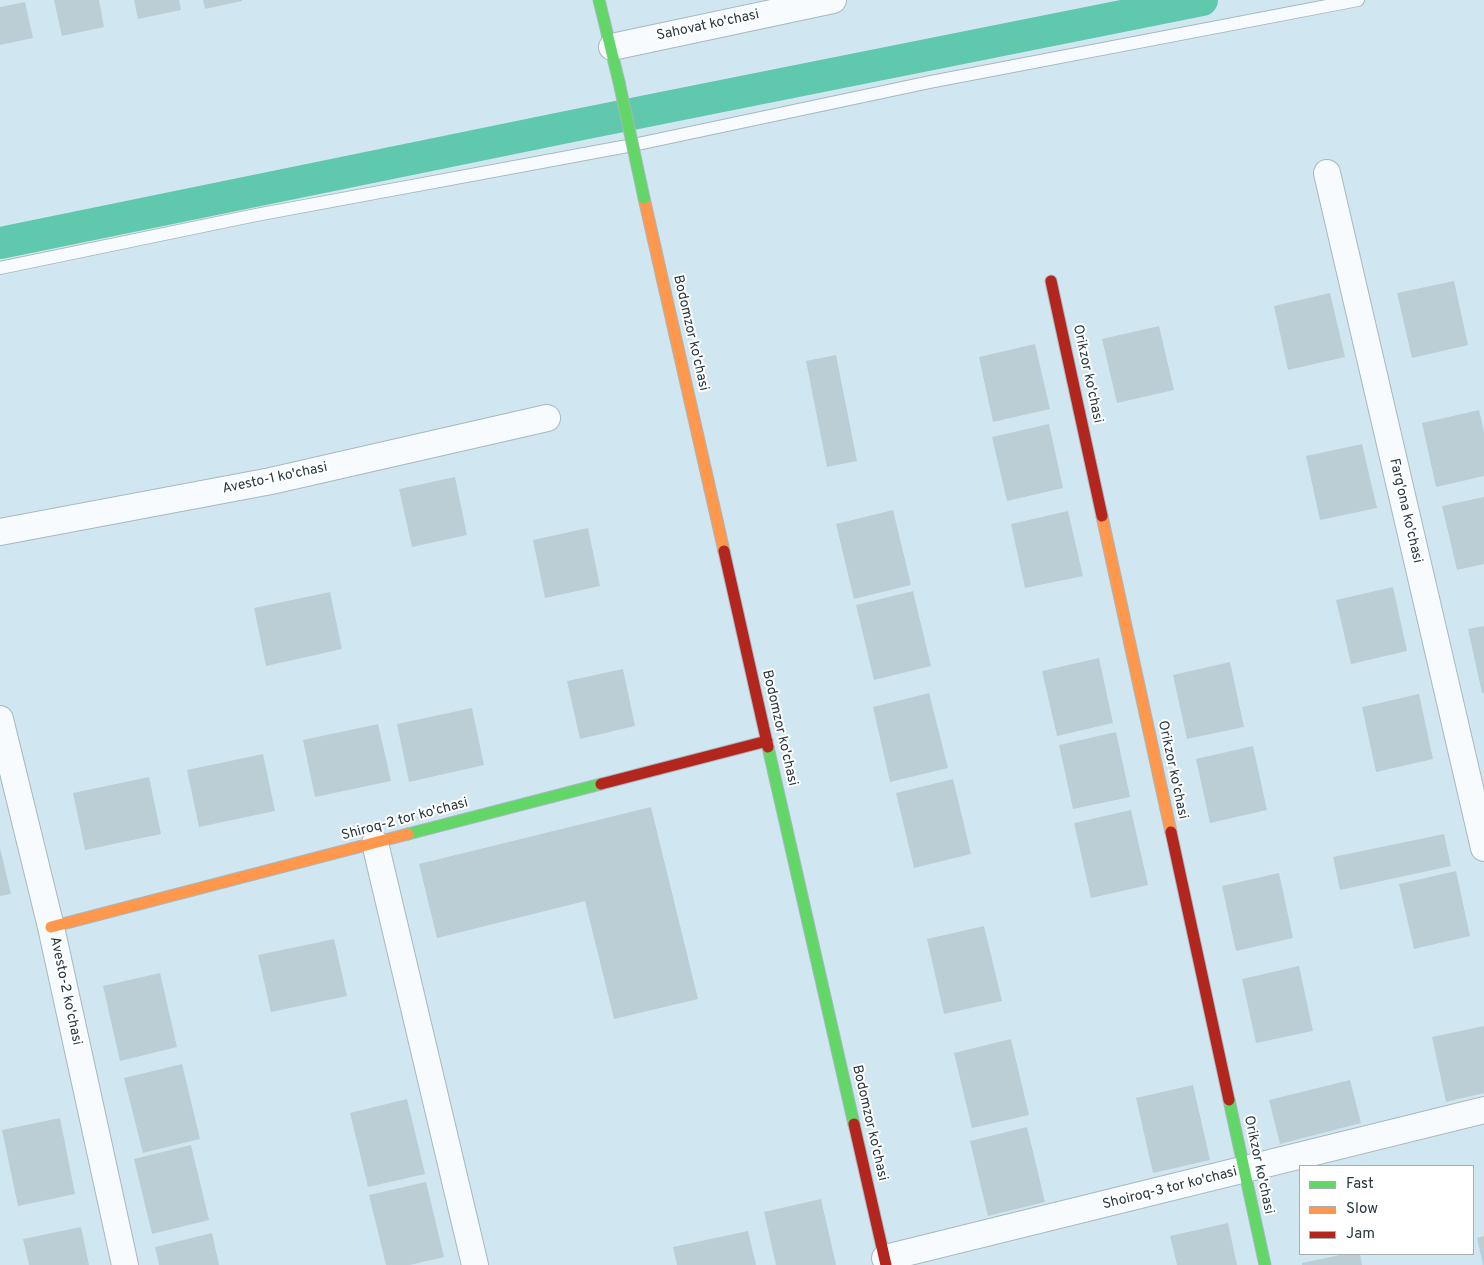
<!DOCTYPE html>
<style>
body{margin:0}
#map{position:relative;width:1484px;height:1265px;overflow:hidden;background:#d0e7f1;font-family:Overpass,sans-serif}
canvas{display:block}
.legend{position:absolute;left:1299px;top:1165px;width:175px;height:90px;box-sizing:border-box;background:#fff;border:1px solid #a8afb2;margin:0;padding:6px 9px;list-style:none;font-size:15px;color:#26373e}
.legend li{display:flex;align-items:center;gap:10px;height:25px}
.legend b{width:25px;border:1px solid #a8afb2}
</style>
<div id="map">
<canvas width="1484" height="1265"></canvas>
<ul class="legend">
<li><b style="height:6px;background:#63d668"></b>Fast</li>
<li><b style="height:6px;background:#ff974d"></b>Slow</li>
<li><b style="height:6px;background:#b3261e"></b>Jam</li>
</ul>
</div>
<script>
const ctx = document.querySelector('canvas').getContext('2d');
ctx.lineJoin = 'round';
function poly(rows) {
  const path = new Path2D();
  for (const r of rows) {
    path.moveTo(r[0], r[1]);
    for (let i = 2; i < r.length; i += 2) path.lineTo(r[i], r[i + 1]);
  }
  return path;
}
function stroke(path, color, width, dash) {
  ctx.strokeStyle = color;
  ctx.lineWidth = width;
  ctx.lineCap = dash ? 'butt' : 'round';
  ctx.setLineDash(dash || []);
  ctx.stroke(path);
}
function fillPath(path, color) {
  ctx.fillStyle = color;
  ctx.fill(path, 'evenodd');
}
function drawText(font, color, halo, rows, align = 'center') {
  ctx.font = font + ' Overpass,sans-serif';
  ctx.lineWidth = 4;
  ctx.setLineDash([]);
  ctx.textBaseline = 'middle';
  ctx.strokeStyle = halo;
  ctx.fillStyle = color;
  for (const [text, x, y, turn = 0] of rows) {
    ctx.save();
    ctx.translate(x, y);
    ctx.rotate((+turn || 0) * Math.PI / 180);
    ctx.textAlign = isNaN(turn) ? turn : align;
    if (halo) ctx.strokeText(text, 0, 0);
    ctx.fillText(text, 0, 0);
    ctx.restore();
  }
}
const canal = poly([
 [0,243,572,126,1202,0]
]);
const building = poly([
 [54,0,99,0,104,27,62,36],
 [134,0,179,0,181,10,138,19],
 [203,0,242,0,242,1,205,9],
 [25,2,33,38,0,45,0,7],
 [1454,281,1468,345,1412,358,1397,293],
 [1330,293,1345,357,1288,370,1274,306],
 [1159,326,1174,390,1117,403,1102,339],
 [1035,344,1050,409,993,422,979,357],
 [836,355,857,461,827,467,806,361],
 [1479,410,1484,432,1484,476,1436,487,1422,423],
 [1049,424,1063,488,1007,501,992,437],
 [1362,444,1377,508,1320,520,1306,456],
 [455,477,467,535,412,547,399,489],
 [1484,497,1484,564,1457,570,1442,506],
 [893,510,911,585,854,599,836,524],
 [1068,511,1083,576,1025,588,1011,524],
 [588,528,600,586,545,598,533,540],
 [1393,587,1407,651,1351,664,1336,600],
 [913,591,931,666,874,680,856,605],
 [330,592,342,649,266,666,254,608],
 [1484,626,1484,693,1482,693,1468,629],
 [1099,658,1113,723,1057,736,1042,671],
 [1230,662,1244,727,1187,739,1173,675],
 [623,669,635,726,580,739,567,681],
 [929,693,948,768,890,782,873,707],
 [1419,694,1433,759,1376,772,1362,707],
 [472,708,484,765,409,782,397,724],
 [378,724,391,781,315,797,303,740],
 [1116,732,1130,797,1073,809,1059,745],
 [1253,746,1267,810,1210,823,1196,759],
 [263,754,275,811,199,827,187,770],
 [149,777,161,834,85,850,73,793],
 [953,779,971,854,914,868,896,793],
 [651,807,698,999,614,1019,585,901,437,938,419,864],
 [1131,810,1148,885,1091,898,1074,823],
 [1444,834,1451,866,1340,890,1333,857],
 [0,848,11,894,0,896],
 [1456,871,1470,936,1414,949,1399,884],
 [1279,873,1293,938,1236,951,1222,886],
 [984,926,1002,1001,944,1014,927,939],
 [334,939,347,996,271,1012,258,955],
 [1299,966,1313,1031,1256,1043,1242,979],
 [160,973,177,1047,120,1061,103,986],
 [1484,1026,1484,1093,1446,1102,1432,1037],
 [1011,1039,1029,1115,972,1128,954,1053],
 [182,1064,200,1139,143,1153,124,1078],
 [1350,1080,1361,1123,1280,1144,1269,1100],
 [1193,1085,1210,1160,1153,1173,1136,1098],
 [407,1099,425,1174,368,1187,350,1113],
 [60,1118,75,1194,18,1206,2,1130],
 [1027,1127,1045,1202,988,1216,970,1141],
 [191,1145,209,1220,152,1234,134,1159],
 [426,1182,444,1257,410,1265,386,1265,369,1195],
 [821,1199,836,1265,776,1265,764,1212],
 [1228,1223,1237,1265,1177,1265,1170,1236],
 [81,1227,89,1265,29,1265,23,1239],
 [748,1231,756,1265,677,1265,673,1247],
 [212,1233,219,1265,159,1265,155,1247],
 [1484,1236,1484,1265,1483,1265,1477,1238],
 [1345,1254,1360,1254,1362,1265,1302,1265,1302,1263]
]);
const lane = poly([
 [0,268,256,215,633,145,930,82,1358,0]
]);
const street = poly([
 [612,47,833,0],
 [1327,173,1484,848],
 [0,532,271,481,547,418],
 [0,719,51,927,125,1265],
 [375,843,475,1265],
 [885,1258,1484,1110]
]);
const fast = poly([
 [599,0,619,82],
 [768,747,854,1124],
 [408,834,601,784],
 [1229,1100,1265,1265]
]);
const slow = poly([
 [644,198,724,551],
 [1102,516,1171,832],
 [51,927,408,834]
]);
const jam = poly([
 [1051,281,1102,516],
 [724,551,768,747],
 [601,784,767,741],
 [1171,832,1229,1100],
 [854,1124,886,1265]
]);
const fastBridge = poly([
 [619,82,644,198]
]);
const streetNames = [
 ["Sahovat ko'chasi",708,26,-12],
 ["Bodomzor ko'chasi",690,333,77],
 ["Orikzor ko'chasi",1087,374,78],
 ["Avesto-1 ko'chasi",275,479,-12],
 ["Farg'ona ko'chasi",1405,511,77],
 ["Bodomzor ko'chasi",779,728,77],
 ["Orikzor ko'chasi",1172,770,78],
 ["Shiroq-2 tor ko'chasi",405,820,-15],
 ["Avesto-2 ko'chasi",65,991,78],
 ["Bodomzor ko'chasi",869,1123,77],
 ["Orikzor ko'chasi",1258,1165,78],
 ["Shoiroq-3 tor ko'chasi",1170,1189,-14]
];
stroke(canal, '#60c8ac', 32);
fillPath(building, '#bbced6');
stroke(lane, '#a6b8c0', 14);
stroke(street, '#a6b8c0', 28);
stroke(fast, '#a6b8c0', 13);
stroke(slow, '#a6b8c0', 13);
stroke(jam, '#a6b8c0', 13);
stroke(lane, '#f8fbfd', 12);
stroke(street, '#f8fbfd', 26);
stroke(fast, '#63d668', 11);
stroke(slow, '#ff974d', 11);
stroke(jam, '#b3261e', 11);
stroke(fastBridge, '#a6b8c0', 13, []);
stroke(fastBridge, '#63d668', 11);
drawText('14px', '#26373e', '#fff', streetNames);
</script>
